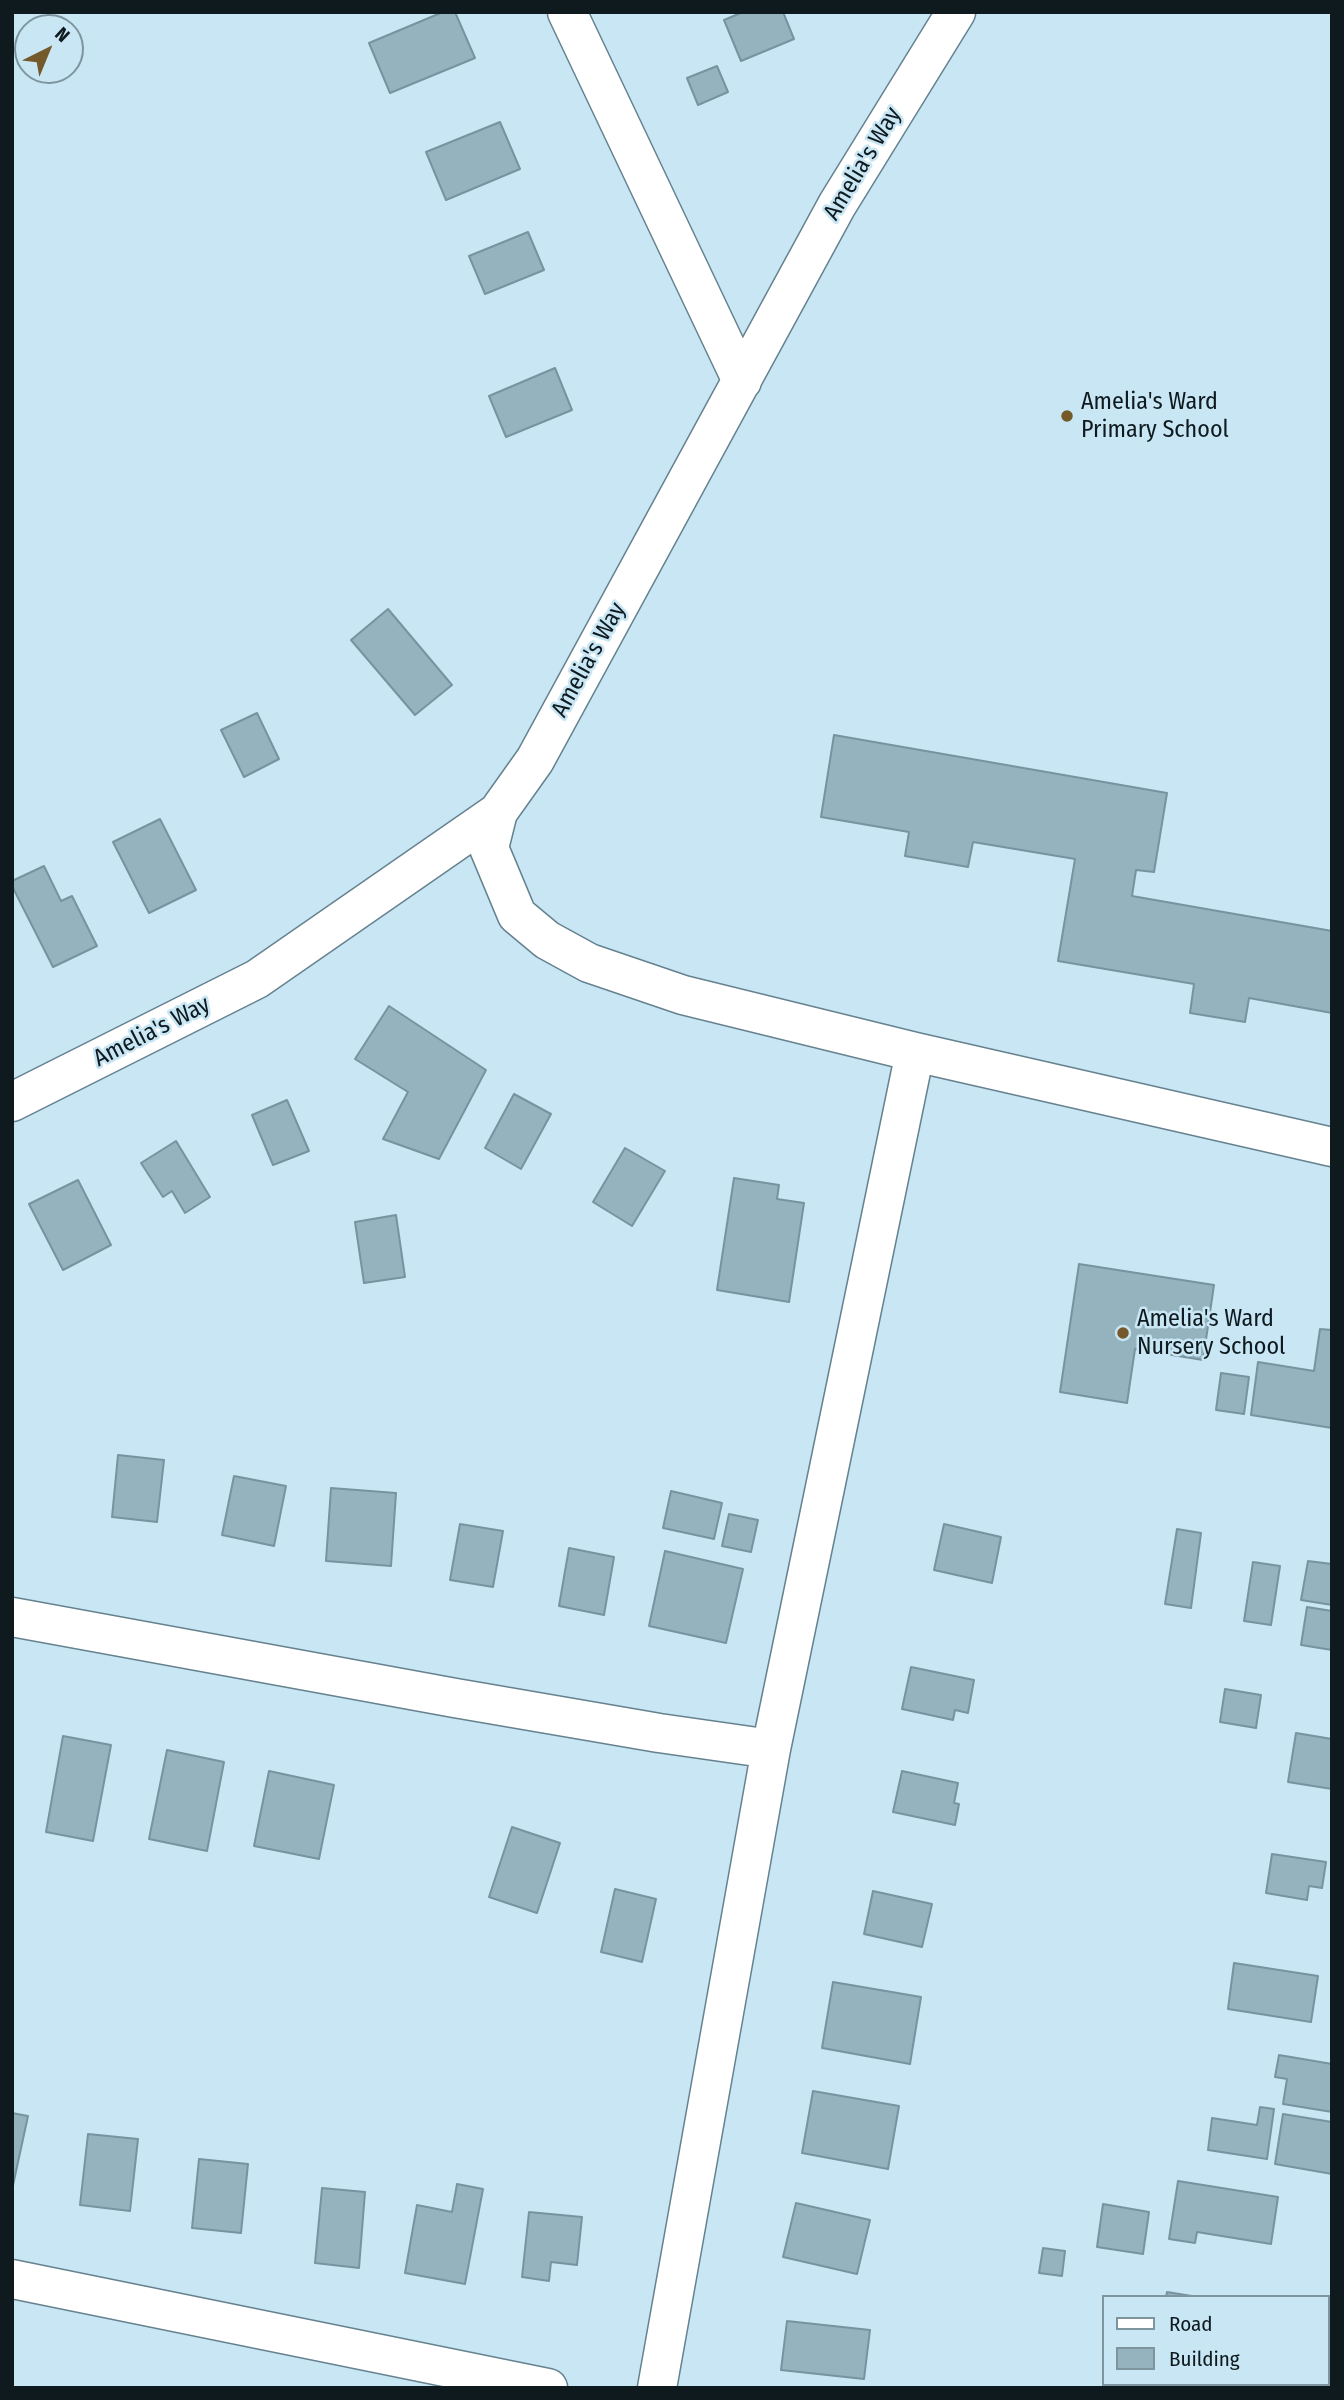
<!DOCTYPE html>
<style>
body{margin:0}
#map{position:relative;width:1344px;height:2400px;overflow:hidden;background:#c8e6f4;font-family:"Fira Sans Condensed",sans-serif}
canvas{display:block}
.frame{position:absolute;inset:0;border:14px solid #0f1a1f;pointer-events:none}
.legend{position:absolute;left:1102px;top:2295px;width:228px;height:91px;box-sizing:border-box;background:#c8e6f4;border:2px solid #7e949f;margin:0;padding:9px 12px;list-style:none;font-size:21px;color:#0f1a1f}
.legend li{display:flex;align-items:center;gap:14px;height:35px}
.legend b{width:35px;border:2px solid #7e949f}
.north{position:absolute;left:14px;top:14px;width:70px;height:70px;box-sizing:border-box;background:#c8e6f4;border:2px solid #7e949f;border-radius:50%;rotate:43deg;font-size:19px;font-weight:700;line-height:28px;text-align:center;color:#0f1a1f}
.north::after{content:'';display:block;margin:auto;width:24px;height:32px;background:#74592b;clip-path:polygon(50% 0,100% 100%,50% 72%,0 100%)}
</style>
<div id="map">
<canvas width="1344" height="2400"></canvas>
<div class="frame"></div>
<ul class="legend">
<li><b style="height:9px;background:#fff"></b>Road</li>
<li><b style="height:19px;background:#95b2bf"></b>Building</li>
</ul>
<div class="north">N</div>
</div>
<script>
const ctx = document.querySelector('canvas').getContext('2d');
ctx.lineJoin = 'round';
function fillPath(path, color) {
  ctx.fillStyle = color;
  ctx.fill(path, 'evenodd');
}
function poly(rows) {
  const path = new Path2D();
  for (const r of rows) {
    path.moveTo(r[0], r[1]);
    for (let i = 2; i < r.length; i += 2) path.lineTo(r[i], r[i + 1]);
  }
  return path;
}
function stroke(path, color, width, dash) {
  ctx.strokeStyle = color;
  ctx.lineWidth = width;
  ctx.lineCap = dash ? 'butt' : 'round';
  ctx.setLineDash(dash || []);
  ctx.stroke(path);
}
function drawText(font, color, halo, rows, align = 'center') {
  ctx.font = font + ' "Fira Sans Condensed",sans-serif';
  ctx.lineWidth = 5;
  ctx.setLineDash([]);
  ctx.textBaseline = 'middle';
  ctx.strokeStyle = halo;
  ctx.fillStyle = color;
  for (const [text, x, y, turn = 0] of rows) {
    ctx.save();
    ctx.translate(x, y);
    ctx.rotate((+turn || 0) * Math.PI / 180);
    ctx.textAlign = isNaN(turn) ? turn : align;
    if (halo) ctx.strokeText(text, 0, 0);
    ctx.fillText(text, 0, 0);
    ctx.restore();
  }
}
const building = poly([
 [443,12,455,12,475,58,390,93,369,43,443,12],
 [743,12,783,12,794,39,741,61,724,20,743,12],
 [717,66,728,92,698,105,687,78,717,66],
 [500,122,520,169,446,200,426,152,500,122],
 [528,232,544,270,485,294,469,256,528,232],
 [555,368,572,410,506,437,489,396,555,368],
 [388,609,452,685,415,715,351,640,388,609],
 [257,713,279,759,244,777,221,730,257,713],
 [834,735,1167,793,1154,872,1136,870,1132,896,1332,931,1332,1013,1249,998,1245,1022,1190,1013,1194,984,1058,961,1075,859,973,842,968,867,905,856,909,832,821,817,834,735],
 [160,819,196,890,149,913,113,842,160,819],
 [44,866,61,901,72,896,97,946,53,967,12,886,12,881,44,866],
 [389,1006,486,1070,439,1159,383,1139,408,1092,355,1059,389,1006],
 [514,1094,551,1114,521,1169,485,1148,514,1094],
 [287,1100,309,1151,273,1165,252,1115,287,1100],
 [176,1141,210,1197,185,1213,172,1191,163,1197,141,1163,176,1141],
 [625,1148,665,1171,632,1226,593,1202,625,1148],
 [734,1178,779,1185,777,1199,804,1203,789,1302,717,1290,734,1178],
 [78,1180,111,1245,63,1270,29,1204,78,1180],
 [396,1215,405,1277,364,1283,355,1222,396,1215],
 [1079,1264,1214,1285,1203,1360,1135,1349,1127,1403,1060,1392,1079,1264],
 [1320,1329,1332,1330,1332,1428,1251,1415,1258,1362,1314,1371,1320,1329],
 [1221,1373,1249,1377,1244,1414,1216,1410,1221,1373],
 [118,1455,164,1460,157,1522,112,1517,118,1455],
 [234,1476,286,1486,274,1546,222,1535,234,1476],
 [331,1488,396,1493,391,1566,326,1561,331,1488],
 [671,1491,722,1503,714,1539,663,1528,671,1491],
 [729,1514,758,1520,751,1552,722,1546,729,1514],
 [460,1524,503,1531,493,1587,450,1580,460,1524],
 [944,1524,1001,1537,992,1583,934,1570,944,1524],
 [1177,1529,1201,1533,1191,1608,1165,1604,1177,1529],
 [569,1548,614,1557,604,1615,559,1606,569,1548],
 [665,1551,743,1569,726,1643,649,1626,665,1551],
 [1308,1561,1332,1564,1332,1605,1301,1600,1308,1561],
 [1253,1562,1280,1566,1271,1625,1244,1621,1253,1562],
 [1307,1607,1332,1611,1332,1650,1301,1645,1307,1607],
 [911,1667,974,1680,968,1713,955,1710,953,1720,902,1709,911,1667],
 [1225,1689,1261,1695,1256,1728,1220,1722,1225,1689],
 [1296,1733,1332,1739,1332,1789,1288,1782,1296,1733],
 [63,1736,111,1745,93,1841,46,1832,63,1736],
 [167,1750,224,1762,207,1851,149,1839,167,1750],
 [269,1771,334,1785,319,1859,254,1846,269,1771],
 [902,1771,958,1783,954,1803,959,1804,955,1825,893,1812,902,1771],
 [512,1827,560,1843,537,1913,489,1897,512,1827],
 [1272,1854,1326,1862,1322,1888,1309,1886,1307,1900,1266,1893,1272,1854],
 [615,1889,656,1899,642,1962,601,1952,615,1889],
 [873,1891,932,1904,922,1947,864,1934,873,1891],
 [1234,1963,1318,1976,1311,2022,1228,2009,1234,1963],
 [833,1982,921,1997,910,2064,822,2048,833,1982],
 [1279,2055,1332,2064,1332,2112,1283,2104,1287,2079,1275,2077,1279,2055],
 [813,2091,899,2106,888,2169,802,2153,813,2091],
 [1260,2107,1274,2109,1267,2159,1208,2150,1212,2118,1257,2125,1260,2107],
 [12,2113,28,2116,12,2190,12,2113],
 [1283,2114,1332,2122,1332,2174,1275,2164,1283,2114],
 [88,2134,138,2139,130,2211,80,2205,88,2134],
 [199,2159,248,2164,241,2233,192,2228,199,2159],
 [1178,2181,1278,2197,1271,2244,1197,2232,1195,2243,1169,2239,1178,2181],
 [457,2184,483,2189,465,2284,405,2273,417,2205,452,2212,457,2184],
 [322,2188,365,2192,359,2268,315,2263,322,2188],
 [796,2203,870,2220,857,2274,783,2257,796,2203],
 [1103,2204,1149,2212,1143,2254,1097,2247,1103,2204],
 [529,2212,582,2217,577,2265,551,2262,549,2281,522,2277,529,2212],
 [1043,2248,1065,2251,1062,2276,1039,2273,1043,2248],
 [1167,2292,1198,2297,1166,2297,1167,2292],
 [787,2321,870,2330,864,2379,781,2370,787,2321]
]);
const minor = poly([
 [567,12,742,381],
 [498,812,489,848,517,915,547,940,589,963,683,995,915,1052,1332,1147],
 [12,1102,257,979,498,812,535,760,837,205,956,12],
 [12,1617,455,1698,659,1733,771,1749],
 [12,2279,548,2388],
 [657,2388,771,1749,915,1052]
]);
const markers = [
 [1067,416,7,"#74592b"],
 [1123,1333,7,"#74592b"]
];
const streetNames = [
 ["Amelia's Way",863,164,-59],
 ["Amelia's Way",589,660,-61],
 ["Amelia's Way",152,1032,-27]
];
const poiNames = [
 ["Amelia's Ward",1081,402],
 ["Primary School",1081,430],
 ["Amelia's Ward",1137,1319],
 ["Nursery School",1137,1347]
];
fillPath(building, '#95b2bf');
stroke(building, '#7793a0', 2);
stroke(minor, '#66828f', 41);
stroke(minor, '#fff', 38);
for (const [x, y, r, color] of markers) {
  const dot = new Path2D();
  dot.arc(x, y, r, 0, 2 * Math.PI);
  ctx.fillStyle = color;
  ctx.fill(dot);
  stroke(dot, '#c8e6f4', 2.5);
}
drawText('24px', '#0f1a1f', '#c8e6f4', streetNames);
drawText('24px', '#0f1a1f', '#c8e6f4', poiNames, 'left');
</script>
